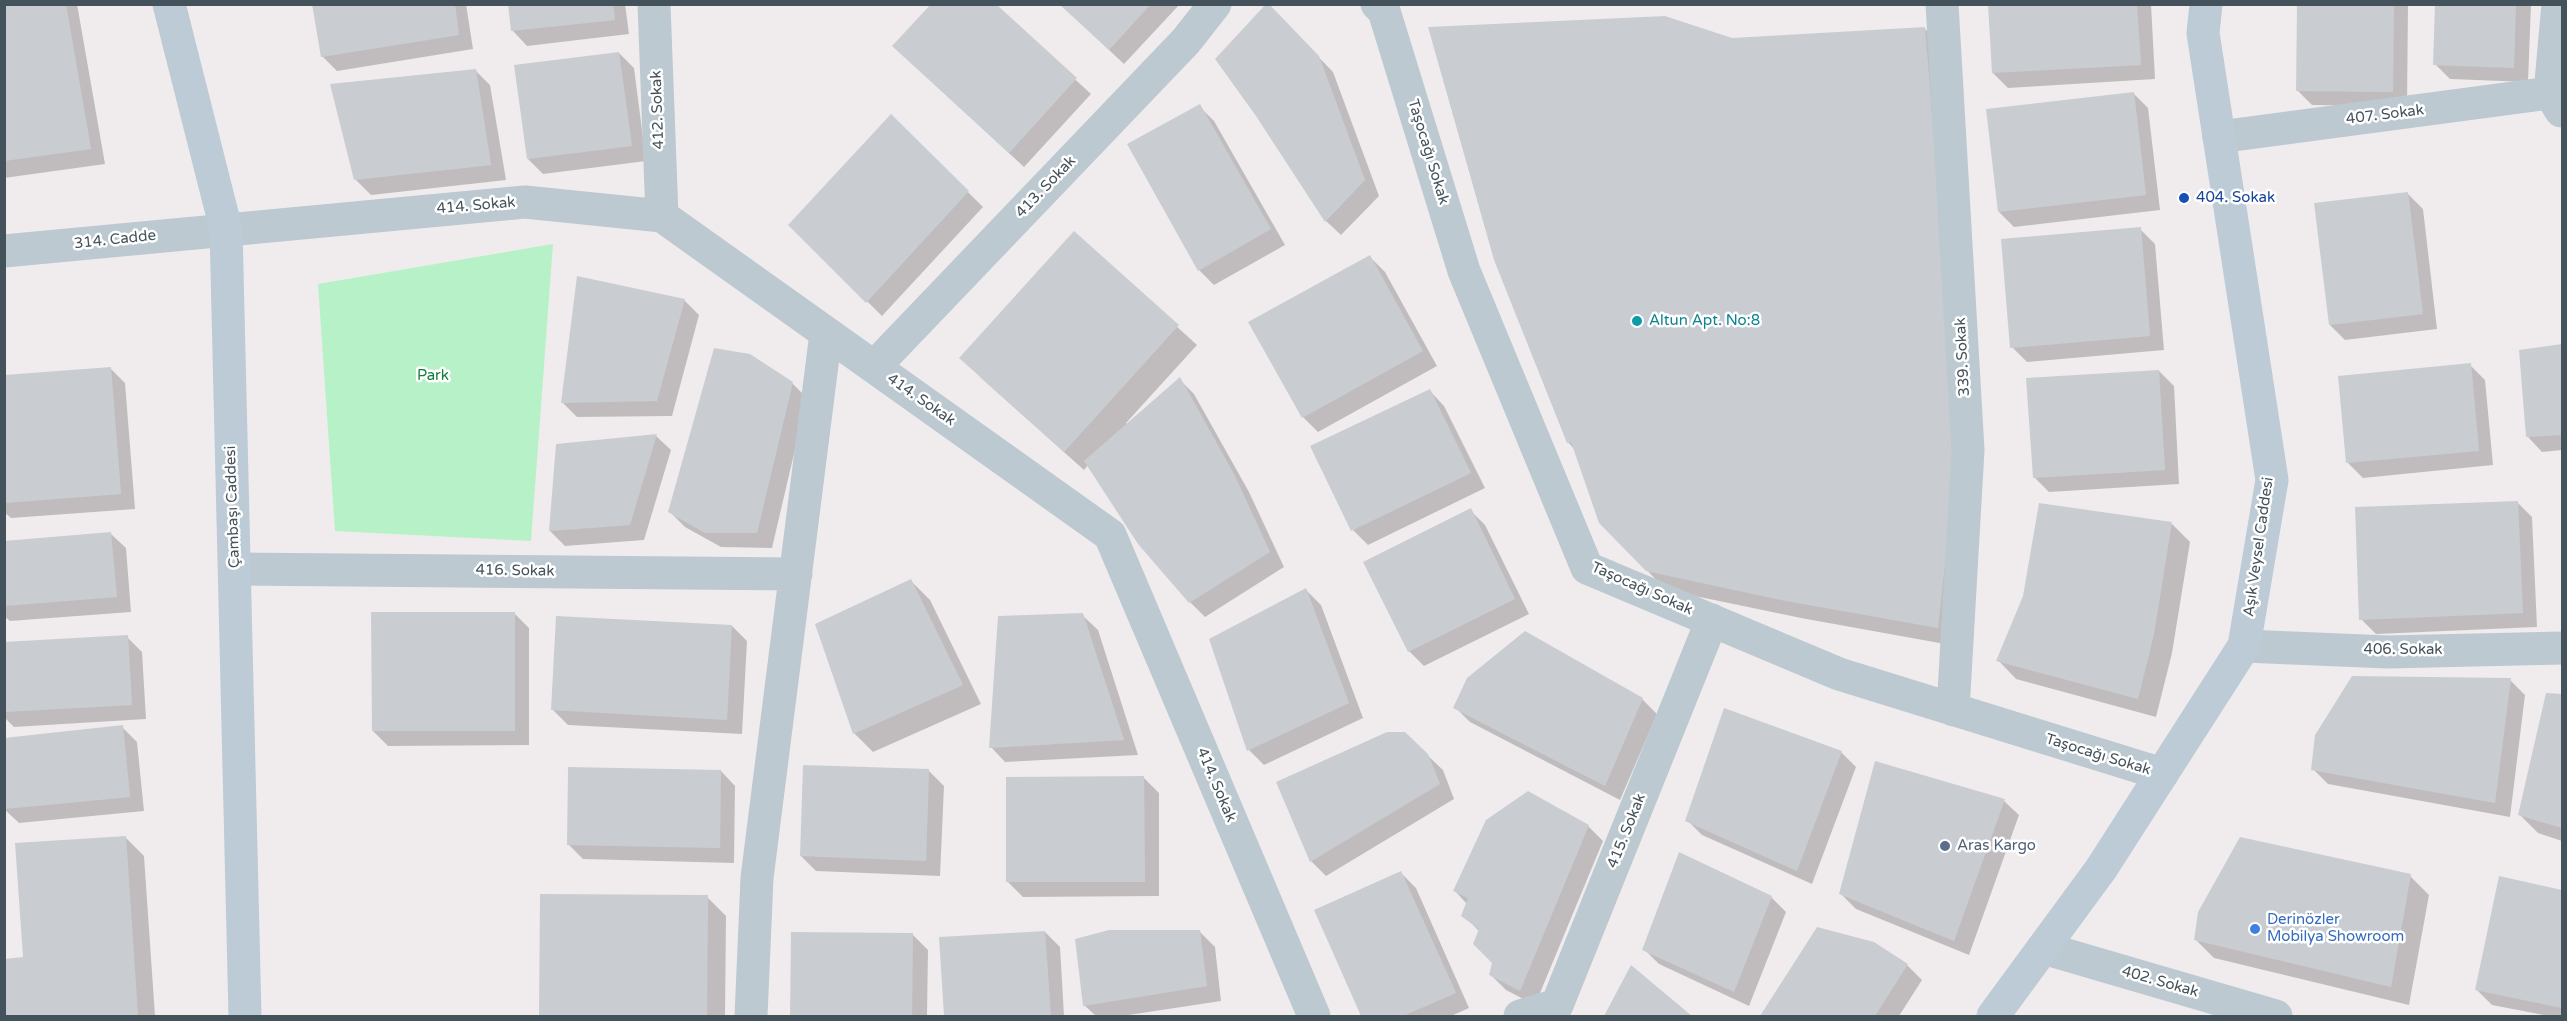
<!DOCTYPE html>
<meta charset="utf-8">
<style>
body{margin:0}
#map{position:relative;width:2567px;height:1021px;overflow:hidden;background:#f0eced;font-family:"Varela Round",sans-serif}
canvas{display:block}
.frame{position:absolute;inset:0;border:6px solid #44535b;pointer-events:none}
</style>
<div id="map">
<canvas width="2567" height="1021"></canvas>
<div class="frame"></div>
</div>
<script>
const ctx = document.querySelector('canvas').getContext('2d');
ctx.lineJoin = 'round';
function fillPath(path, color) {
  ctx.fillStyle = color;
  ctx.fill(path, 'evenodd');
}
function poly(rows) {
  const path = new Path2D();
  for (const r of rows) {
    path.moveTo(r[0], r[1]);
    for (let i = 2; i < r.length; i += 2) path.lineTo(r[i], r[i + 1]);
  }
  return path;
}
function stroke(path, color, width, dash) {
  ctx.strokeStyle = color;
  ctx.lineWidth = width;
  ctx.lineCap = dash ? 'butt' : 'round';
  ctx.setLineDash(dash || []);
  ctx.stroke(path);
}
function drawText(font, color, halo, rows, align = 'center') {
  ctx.font = font + ' "Varela Round",sans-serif';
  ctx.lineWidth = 5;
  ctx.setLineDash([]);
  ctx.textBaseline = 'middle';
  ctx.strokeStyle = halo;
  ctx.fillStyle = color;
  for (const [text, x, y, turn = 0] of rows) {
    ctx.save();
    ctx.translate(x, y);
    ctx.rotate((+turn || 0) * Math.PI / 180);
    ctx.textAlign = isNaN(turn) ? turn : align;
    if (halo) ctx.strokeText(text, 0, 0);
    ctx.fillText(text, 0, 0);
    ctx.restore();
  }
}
const green = poly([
 [553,244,531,541,335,531,318,284]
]);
const shadow = poly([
 [4,4,77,4,105,164,4,178],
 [314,4,466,4,473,49,337,71,322,56],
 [510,4,625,4,629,34,527,46,513,31],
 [993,4,1091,94,1024,167,909,61],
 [1060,4,1180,4,1124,64],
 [1989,4,2151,4,2155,79,2008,88,1993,73],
 [2298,4,2408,4,2407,106,2312,105,2297,90],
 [2437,4,2531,4,2528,82,2450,79,2435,64],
 [1268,5,1333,72,1379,196,1341,235,1326,221],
 [1925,29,1944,48,1956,646,1801,618,1666,590,1601,523,1574,449,1568,442,1732,39],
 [619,53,634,68,646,161,543,174,528,159],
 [475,70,490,85,506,180,371,195,356,180],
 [2133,93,2148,108,2160,210,2014,227,1999,212],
 [1199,106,1214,121,1285,245,1214,285,1199,270],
 [891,116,983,207,882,316,790,225],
 [2408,194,2423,209,2437,329,2345,340,2330,325],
 [2140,229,2155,244,2164,350,2027,362,2012,347],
 [1074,233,1197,345,1126,423,1128,425,1179,379,1194,394,1249,492,1284,567,1205,617,1190,602,1088,465,1084,470,980,377],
 [1370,257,1385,272,1437,366,1318,432,1303,417],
 [684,300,699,315,672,416,577,417,562,402],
 [2562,346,2562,450,2542,452,2528,437,2521,351],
 [2470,365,2485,380,2493,465,2363,478,2348,463],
 [110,368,125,383,135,509,11,518,4,512,4,376],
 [2159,371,2174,386,2179,484,2049,492,2034,477],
 [792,383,807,398,772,548,721,547,685,527,670,512],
 [1430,391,1444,406,1485,488,1368,545,1353,530],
 [656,436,671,450,644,540,565,546,550,531],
 [2517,502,2532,517,2537,627,2376,634,2361,619],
 [1470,510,1485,525,1529,614,1424,666,1409,651],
 [2172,524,2190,542,2172,653,2156,717,2016,679,1998,660,2024,596],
 [111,534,126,548,131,612,10,621,4,616,4,543],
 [911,581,930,600,981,704,873,752,854,733],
 [1306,590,1321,605,1363,718,1264,765,1249,750],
 [514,613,529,628,529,745,388,746,373,731],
 [1082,615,1098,630,1138,755,1005,762,991,747],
 [732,626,747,641,742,734,568,725,553,710],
 [127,637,142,652,146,719,14,727,4,717,4,644],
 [2510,680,2525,695,2510,817,2328,784,2313,769],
 [2547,694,2562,695,2562,841,2538,833,2519,814],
 [1642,699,1657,714,1620,800,1470,722,1455,707],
 [122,727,137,742,144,811,19,823,4,809,4,739],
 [1841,752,1856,767,1812,884,1702,835,1687,820],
 [1427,755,1443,770,1454,799,1326,876,1311,861],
 [721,771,735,786,734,863,583,859,568,844],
 [929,771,944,786,940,876,816,871,801,856],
 [1144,778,1159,793,1159,896,1023,897,1008,882],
 [2004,801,2019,815,1969,955,1856,909,1841,894],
 [1588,826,1603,841,1535,1005,1506,990,1491,975,1493,962,1479,931,1463,915,1467,904,1455,891],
 [125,837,144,856,155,1016,6,1016,4,998],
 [1401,873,1416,888,1469,1008,1451,1016,1363,1016,1316,910],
 [2410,876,2429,895,2409,1005,2214,958,2195,939],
 [2500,878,2562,891,2562,1016,2549,1016,2492,1005,2477,990],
 [542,896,707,897,726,916,725,1016,541,1016],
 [1771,897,1786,912,1749,1006,1659,964,1644,949],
 [1818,928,1907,965,1922,980,1899,1016,1762,1016],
 [1045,932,1060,947,1064,1016,946,1016,940,939],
 [1200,932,1215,947,1221,1001,1122,1016,1096,1016,1084,1005],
 [792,933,913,935,928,950,927,1016,791,1016],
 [1632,968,1689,1016,1606,1016]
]);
const building = poly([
 [4,4,66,4,91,149,4,161],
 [312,4,455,4,459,35,321,57],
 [508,4,613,4,615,20,511,31],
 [931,4,996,4,1077,78,1009,153,892,46],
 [1059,4,1151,4,1109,50],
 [1266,4,1269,4,1319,56,1365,180,1325,222,1256,116,1215,59],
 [1988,4,2137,4,2141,65,1992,73],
 [2297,4,2394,4,2393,92,2296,91],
 [2435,4,2516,4,2514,68,2433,65],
 [1665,16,1732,38,1925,27,1942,244,1955,471,1938,628,1781,600,1646,571,1599,523,1571,442,1567,443,1494,260,1428,27],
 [619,52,632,146,527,159,514,65],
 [476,69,491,165,354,180,330,84],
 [2134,92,2146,195,1998,212,1986,109],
 [1200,104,1271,229,1198,271,1127,144],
 [891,114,969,191,866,303,788,225],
 [2408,192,2423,314,2329,325,2314,203],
 [2141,227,2150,336,2010,348,2001,239],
 [1074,231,1179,325,1064,452,959,358],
 [1370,255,1423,351,1302,418,1248,322],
 [577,276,685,299,657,401,561,403],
 [2562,344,2562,435,2526,437,2519,350],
 [714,348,750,354,793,382,757,533,705,533,668,512],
 [2471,363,2479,451,2346,463,2338,376],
 [111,367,121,494,4,503,4,375],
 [2159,370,2165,470,2033,478,2026,378],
 [1180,377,1235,476,1270,552,1189,603,1138,544,1084,461],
 [1430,389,1471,473,1351,531,1310,446],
 [657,434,630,525,549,531,556,444],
 [2518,501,2523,613,2359,620,2355,507],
 [2039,503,2172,522,2154,634,2138,699,1996,661,2023,596],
 [1471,508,1515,599,1408,652,1363,562],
 [111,532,117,597,4,606,4,541],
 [911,579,963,685,853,734,815,624],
 [1306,588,1349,703,1247,751,1209,639],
 [371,612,515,612,515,731,372,731],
 [1083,613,1124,740,989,748,998,616],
 [556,616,732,625,727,720,551,710],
 [1525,631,1643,698,1605,786,1453,708,1467,678],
 [128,635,132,705,4,712,4,642],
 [2352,676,2511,678,2495,803,2311,770,2315,735],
 [2546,693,2562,694,2562,828,2518,815],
 [1724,708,1842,751,1797,871,1685,821],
 [123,725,130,797,4,809,4,738],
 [1387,732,1405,732,1428,754,1440,784,1310,862,1276,782],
 [1875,761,2005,799,1954,941,1839,894],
 [803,765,929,769,926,861,800,856],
 [568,767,721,770,720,848,567,845],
 [1144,776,1145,882,1006,882,1006,777],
 [1528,791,1589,825,1520,991,1489,975,1492,963,1473,944,1479,929,1461,916,1468,898,1453,891,1486,820],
 [126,836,138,1016,4,1016,4,959,23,957,15,843],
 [2240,837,2411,874,2391,987,2194,940,2198,912],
 [1679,852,1772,896,1734,992,1642,950],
 [1401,871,1456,993,1403,1016,1361,1016,1314,910],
 [2499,876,2562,890,2562,1008,2475,990],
 [540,894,708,895,707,1016,539,1016],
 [1817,927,1874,942,1908,964,1875,1016,1760,1016],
 [1109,930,1200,930,1207,986,1083,1006,1075,939],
 [1045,931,1051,1016,944,1016,939,937],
 [791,932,913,933,912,1016,790,1016],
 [1631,965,1692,1016,1604,1016]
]);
const street = poly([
 [654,4,662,216],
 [1377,4,1384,11,1464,271,1587,568,1839,674,2162,774],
 [1942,4,1968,450,1953,710],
 [2558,4,2550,93,2561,111],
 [2219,137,2550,93],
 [4,251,525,202,662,216,1110,535,1314,1016],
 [874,367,1186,41,1215,4],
 [235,569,796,574],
 [2244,646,2388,652,2562,648],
 [2043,948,2276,1016],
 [751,1016,757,878,826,333],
 [1520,1016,1557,1005,1712,620]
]);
const secondary = poly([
 [169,4,226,229,245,1016],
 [1993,1016,2101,869,2244,646,2272,480,2203,33,2206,4]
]);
const markers = [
 [2184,198,6,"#1a4fb4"],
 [1637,321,6,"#0f9aa8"],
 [1945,846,6,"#5c6f8a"],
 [2255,929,6,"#3f7fe0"]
];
const streetNames = [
 ["412. Sokak",658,110,-92],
 ["407. Sokak",2385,115,-7],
 ["Taşocağı Sokak",1428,152,73],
 ["413. Sokak",1046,187,-46],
 ["414. Sokak",476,206,-5],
 ["314. Cadde",115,240,-6],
 ["339. Sokak",1963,357,-93],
 ["414. Sokak",921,400,35],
 ["Çambaşı Caddesi",233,507,-92],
 ["Aşık Veysel Caddesi",2259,547,-82],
 ["416. Sokak",515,571,1],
 ["Taşocağı Sokak",1642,589,24],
 ["406. Sokak",2403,650],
 ["Taşocağı Sokak",2098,755,17],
 ["414. Sokak",1216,785,67],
 ["415. Sokak",1627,831,-68],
 ["402. Sokak",2160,982,16]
];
const transitNames = [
 ["404. Sokak",2196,198]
];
const cultureNames = [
 ["Altun Apt. No:8",1649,321]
];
const parkNames = [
 ["Park",433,376]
];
const serviceNames = [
 ["Aras Kargo",1957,846]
];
const shopNames = [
 ["Derinözler",2267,920],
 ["Mobilya Showroom",2267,937]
];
fillPath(green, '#b7f1c7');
fillPath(shadow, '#0003');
fillPath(building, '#c9cdd2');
stroke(street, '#bcc9d0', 33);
stroke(secondary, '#bccbd5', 33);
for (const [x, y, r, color] of markers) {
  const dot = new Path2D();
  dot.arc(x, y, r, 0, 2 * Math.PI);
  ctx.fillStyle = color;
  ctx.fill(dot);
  stroke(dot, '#fff', 2);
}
drawText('15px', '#44535b', '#fff', streetNames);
drawText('15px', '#164399', '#fff', transitNames, 'left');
drawText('15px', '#0d838f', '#fff', cultureNames, 'left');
drawText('15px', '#127f3c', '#fff', parkNames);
drawText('15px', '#4e5e75', '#fff', serviceNames, 'left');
drawText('15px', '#366cbe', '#fff', shopNames, 'left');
</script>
